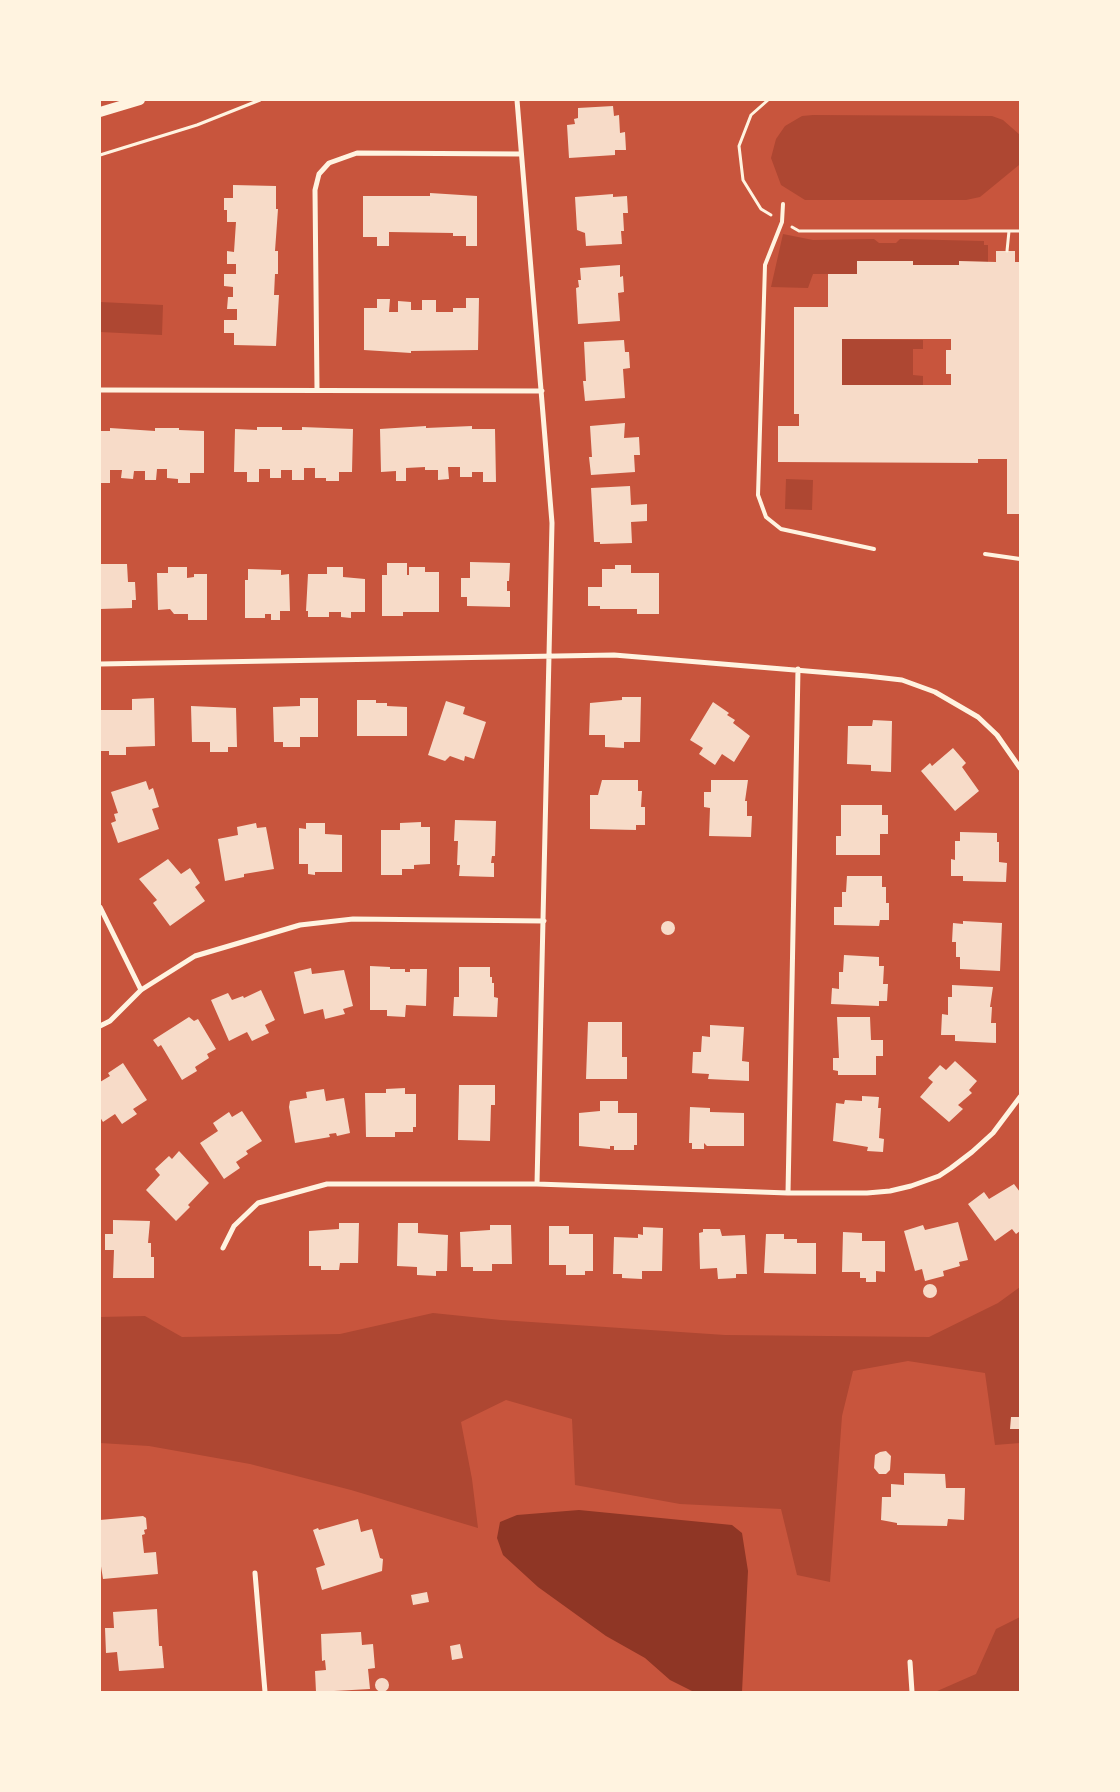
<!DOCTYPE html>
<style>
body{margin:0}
#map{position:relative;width:1120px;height:1792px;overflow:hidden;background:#c8553d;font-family:"Work Sans",sans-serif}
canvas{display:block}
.frame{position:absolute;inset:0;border:101px solid #fff3e0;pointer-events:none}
</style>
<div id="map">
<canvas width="1120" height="1792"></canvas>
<div class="frame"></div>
</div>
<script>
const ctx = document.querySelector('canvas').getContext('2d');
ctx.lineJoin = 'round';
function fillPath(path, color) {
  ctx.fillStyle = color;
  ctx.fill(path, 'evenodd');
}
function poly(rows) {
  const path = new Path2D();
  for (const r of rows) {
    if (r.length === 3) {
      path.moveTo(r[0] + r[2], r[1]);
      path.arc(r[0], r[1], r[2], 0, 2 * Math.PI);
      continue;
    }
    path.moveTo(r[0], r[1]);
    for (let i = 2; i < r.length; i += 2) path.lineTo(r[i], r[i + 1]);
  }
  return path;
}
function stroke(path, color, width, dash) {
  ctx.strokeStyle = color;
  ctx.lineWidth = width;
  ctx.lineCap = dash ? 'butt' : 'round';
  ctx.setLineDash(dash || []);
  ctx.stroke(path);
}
const green = poly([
 [813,115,992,116,1003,120,1020,135,1020,160,1019,165,980,197,966,200,805,200,781,185,771,158,776,139,785,126,802,116],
 [783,234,813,240,874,239,879,243,896,243,900,239,984,241,984,245,988,245,988,262,960,261,959,265,913,265,912,261,857,261,857,274,813,274,808,288,771,287],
 [100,302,163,305,162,335,100,332],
 [842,339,923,340,923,349,913,349,913,375,923,376,923,385,842,385],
 [786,479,813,480,812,510,785,509],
 [1020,1287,1020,1443,995,1445,985,1373,908,1361,853,1371,842,1416,830,1582,797,1575,781,1509,680,1504,575,1485,572,1419,506,1400,461,1422,472,1479,478,1528,351,1490,250,1464,149,1446,100,1443,100,1317,145,1316,182,1337,340,1334,433,1313,501,1320,725,1335,929,1337,998,1303],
 [1020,1617,1020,1692,935,1692,976,1674,996,1629]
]);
const water = poly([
 [579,1510,732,1525,742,1533,748,1571,742,1692,694,1692,670,1680,645,1658,606,1636,538,1587,503,1555,497,1538,500,1522,517,1515]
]);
const building = poly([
 [613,106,614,116,619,115,620,133,625,132,626,150,615,150,615,155,569,158,567,125,575,124,574,119,578,118,578,108],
 [233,185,276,186,276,209,278,209,275,251,278,251,278,274,275,274,274,295,279,295,276,346,234,345,234,333,224,333,224,320,237,320,237,309,227,309,228,297,233,297,233,287,224,286,224,274,236,274,236,264,227,264,227,251,234,252,236,222,227,222,227,210,224,210,224,198,233,198],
 [430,193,477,196,477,246,466,246,466,236,453,236,453,233,389,232,389,246,377,246,377,237,363,237,363,196,430,196],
 [613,194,613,197,627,196,628,213,623,213,624,231,621,231,622,244,586,246,585,233,577,230,575,197],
 [996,251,1015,251,1015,262,1020,262,1020,514,1007,514,1007,459,978,459,978,463,778,462,778,426,799,426,799,414,794,414,794,307,828,307,828,274,857,274,857,261,913,261,913,265,959,265,959,261,996,262],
 [842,339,951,339,951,350,946,350,946,374,951,374,951,385,842,385],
 [620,265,620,277,623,276,624,292,618,293,620,321,578,324,576,288,579,287,578,280,581,280,580,268],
 [466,298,479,298,478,350,411,351,411,353,364,350,364,308,377,308,377,299,390,299,389,312,398,312,398,301,411,302,411,310,422,310,422,300,436,300,436,312,453,312,453,308,466,308],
 [624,340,625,352,629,352,630,368,623,369,625,398,585,401,583,381,586,381,584,342],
 [625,423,624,438,639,437,640,455,634,455,635,472,591,475,589,457,592,457,590,426],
 [426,426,426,428,472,426,472,429,495,429,496,482,483,482,483,472,472,472,472,477,460,477,460,467,448,467,449,479,438,480,438,470,425,470,425,467,406,468,406,481,396,481,396,471,381,472,380,429],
 [257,427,282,427,282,430,302,430,302,427,353,429,352,472,339,472,339,481,326,481,326,478,315,478,315,468,304,468,304,480,292,480,292,470,281,470,281,478,270,478,270,469,259,469,259,482,247,482,247,472,234,472,235,429,257,430],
 [110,428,155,431,155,428,179,428,179,430,204,431,204,473,190,473,190,483,178,483,178,479,167,478,167,469,157,469,156,480,145,480,145,471,134,471,133,479,121,478,122,470,110,470,110,483,100,483,100,431,110,431],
 [630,486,631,505,647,504,647,521,631,522,632,543,600,544,600,542,594,542,591,488],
 [470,562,510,563,509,581,507,581,507,591,510,591,510,607,467,606,467,597,461,597,461,578,470,578],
 [387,563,407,563,407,575,409,575,409,567,425,567,425,572,439,572,439,612,403,612,403,616,382,616,382,575,387,575],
 [100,564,127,564,128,582,135,582,136,600,132,600,132,608,100,609],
 [615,565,631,565,631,573,659,573,659,614,637,614,637,609,600,609,600,606,588,606,588,587,602,587,602,569,615,569],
 [168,567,187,567,187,578,194,577,194,574,207,574,207,620,188,620,188,614,174,614,170,609,158,610,157,573,168,573],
 [327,567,343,567,343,577,365,579,365,612,351,612,351,618,341,617,341,612,329,612,329,617,308,617,308,611,306,611,308,574,327,574],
 [248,569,281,570,281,575,289,574,290,611,280,611,280,620,271,620,271,614,265,614,265,618,245,618,245,580,248,580],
 [622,697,641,697,640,742,624,742,624,748,605,747,605,735,589,735,590,703,622,700],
 [154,698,155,746,126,747,126,755,109,755,109,751,100,751,100,710,132,710,132,699],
 [300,698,318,698,318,737,300,737,300,747,283,747,283,742,274,742,273,707,300,706],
 [357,700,376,700,376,703,387,703,387,706,407,707,407,736,357,736],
 [446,701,465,707,463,714,486,722,474,759,465,756,464,761,450,756,445,761,428,755],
 [713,702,729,713,727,715,735,720,733,723,750,736,734,762,722,754,715,765,699,754,703,748,690,740],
 [191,706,236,708,237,747,228,747,228,752,210,752,210,742,192,742],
 [873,720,892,721,891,772,871,771,871,765,847,764,848,726,872,726],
 [953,748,966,763,962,767,979,791,955,811,921,771,930,763,932,766],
 [602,780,638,780,638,791,642,791,641,807,645,807,645,825,636,825,636,830,590,829,590,795,598,795],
 [711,780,748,780,745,801,747,801,747,816,752,816,751,837,709,836,710,808,704,807,704,792,711,792],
 [146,781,149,790,153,788,159,807,152,809,159,829,118,843,111,823,116,821,114,814,118,813,111,792],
 [841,805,882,805,882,815,888,815,888,834,880,834,880,855,836,855,836,836,841,836],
 [455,820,496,821,495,856,492,856,491,863,494,863,494,877,459,876,460,865,457,865,458,841,454,841],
 [421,822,421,827,430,827,430,864,414,865,414,869,402,869,402,875,381,875,381,830,400,830,400,823],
 [256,823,257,828,266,827,274,869,244,874,244,877,225,881,218,839,238,835,237,827],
 [306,823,325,823,325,834,342,835,342,872,315,872,315,875,308,874,308,864,299,864,299,828,306,829],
 [960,832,997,833,997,842,999,842,999,862,1007,863,1006,882,963,881,963,876,951,876,951,859,955,860,955,841,960,841],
 [168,859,181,874,190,868,200,883,195,887,205,901,170,926,153,903,157,900,139,879],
 [847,876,882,876,882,887,886,887,886,903,889,903,889,920,880,920,879,926,834,925,834,907,842,907,842,892,846,892],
 [963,921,1002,923,1000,971,960,969,960,957,956,957,956,942,952,942,953,923,963,924],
 [668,928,7],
 [844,955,879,957,879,966,884,966,883,984,888,984,887,1001,879,1001,879,1006,831,1004,832,988,839,989,839,972,843,972],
 [370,966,390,967,390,969,405,969,405,972,410,972,410,969,427,969,426,1006,406,1005,405,1017,387,1016,387,1010,370,1010],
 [459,967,490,967,490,977,492,977,492,983,494,983,494,997,498,998,497,1017,453,1016,454,997,459,997],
 [311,968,312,974,344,970,353,1006,343,1009,345,1014,325,1019,323,1009,304,1014,294,972],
 [952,985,993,987,990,1007,992,1007,991,1023,996,1023,996,1043,955,1041,955,1035,941,1035,942,1014,948,1015,948,997,952,997],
 [261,990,275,1020,265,1025,269,1033,252,1041,247,1032,229,1041,211,1000,228,993,232,1000,243,996,244,998],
 [189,1017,194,1021,198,1019,216,1049,207,1054,209,1058,195,1067,197,1071,182,1080,161,1045,158,1047,153,1040],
 [837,1017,870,1017,871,1040,883,1040,883,1056,876,1056,876,1075,838,1075,838,1071,833,1070,833,1058,839,1058],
 [588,1022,622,1022,622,1057,627,1057,627,1079,586,1079],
 [710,1025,744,1027,742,1061,749,1062,749,1081,708,1079,709,1074,692,1073,693,1052,701,1052,702,1036,710,1037],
 [955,1061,977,1081,969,1090,972,1093,958,1105,963,1109,949,1122,920,1097,933,1082,928,1078,940,1065,946,1070],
 [123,1063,147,1100,133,1109,137,1114,122,1124,115,1114,103,1122,100,1117,100,1082,110,1076,108,1073],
 [459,1085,495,1085,495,1105,491,1105,490,1141,458,1140],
 [405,1088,405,1094,416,1094,416,1127,413,1127,413,1132,395,1132,395,1137,366,1137,365,1093,386,1093,386,1089],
 [324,1089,326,1101,344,1098,350,1133,337,1136,336,1133,329,1134,330,1137,295,1143,289,1107,290,1101,307,1098,306,1092],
 [862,1096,879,1097,878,1108,881,1108,879,1138,884,1139,883,1152,867,1151,868,1147,833,1141,836,1103,844,1104,845,1100,862,1101],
 [600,1101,618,1101,618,1113,637,1113,637,1145,634,1145,634,1150,614,1150,614,1146,610,1146,610,1149,579,1146,579,1113,600,1111],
 [690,1107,710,1108,710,1112,744,1113,744,1146,707,1146,704,1143,704,1149,692,1149,692,1143,689,1143],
 [242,1111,262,1141,246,1151,248,1154,236,1162,240,1168,224,1179,200,1143,218,1131,213,1123,229,1112,232,1117],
 [179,1151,209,1183,188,1205,190,1207,176,1221,146,1190,160,1175,155,1169,169,1156,172,1159],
 [1014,1184,1020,1192,1020,1231,1016,1234,1012,1229,995,1241,968,1204,984,1192,989,1199],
 [113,1220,150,1221,148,1243,151,1243,151,1257,154,1257,154,1278,113,1278,114,1250,105,1250,105,1234,113,1234],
 [958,1222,968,1260,959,1262,960,1266,943,1271,944,1276,925,1281,922,1269,915,1271,904,1231,923,1225,925,1230],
 [339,1223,359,1223,358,1263,340,1263,339,1270,321,1270,321,1266,309,1266,309,1231,339,1229],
 [398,1223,418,1223,418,1233,448,1235,447,1271,436,1271,436,1276,417,1275,417,1267,397,1266],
 [490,1225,511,1225,512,1264,492,1264,492,1271,473,1271,473,1267,461,1267,460,1232,490,1230],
 [549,1226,569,1226,569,1234,593,1234,593,1271,585,1271,585,1275,566,1275,566,1265,549,1265],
 [643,1227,663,1228,662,1271,642,1271,642,1279,622,1278,622,1274,613,1274,614,1237,638,1238,638,1234,643,1235],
 [703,1229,720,1229,722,1236,745,1235,747,1274,736,1274,736,1278,718,1279,717,1268,700,1269,699,1233,703,1232],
 [843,1232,862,1233,862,1241,885,1241,885,1272,876,1271,876,1282,866,1282,866,1278,860,1278,860,1272,842,1272],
 [766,1234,784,1234,784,1239,797,1239,797,1243,816,1243,816,1274,764,1273],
 [930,1291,7],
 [1011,1417,1020,1417,1020,1429,1010,1429],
 [886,1451,891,1456,890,1470,886,1474,879,1474,874,1468,875,1455,880,1452],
 [904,1473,945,1474,946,1488,965,1488,964,1520,948,1519,947,1526,897,1525,897,1523,881,1520,882,1497,891,1497,891,1484,904,1485],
 [143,1516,146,1518,147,1529,144,1530,145,1534,142,1535,144,1553,156,1552,158,1574,103,1579,100,1560,100,1520],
 [358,1519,361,1532,372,1529,380,1558,383,1559,382,1571,322,1590,316,1568,325,1565,313,1530,318,1528,319,1530],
 [427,1592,429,1602,413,1605,411,1595],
 [157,1609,159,1646,162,1646,164,1668,119,1671,117,1652,106,1653,105,1628,114,1628,113,1612],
 [361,1632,362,1645,373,1644,375,1668,368,1669,370,1689,316,1692,315,1671,326,1670,325,1660,322,1661,321,1634],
 [460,1644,463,1658,452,1660,450,1646],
 [382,1685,7]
]);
const path = poly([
 [768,100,751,115,739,146,743,180,761,209,771,215],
 [100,155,197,125,260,100],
 [792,227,799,231,1020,231],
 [1007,251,1009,231]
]);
const service = poly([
 [783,204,782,222,765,265,758,495,766,517,781,529,874,549],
 [985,554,1020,559]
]);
const minor = poly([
 [517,100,552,523,537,1184],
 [317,389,315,190,319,174,329,163,357,153,521,154],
 [100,390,542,391],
 [100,664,614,655,867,676,902,680,935,692,978,717,997,735,1020,768],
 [100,907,141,990],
 [100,1026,110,1021,141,990,195,956,300,925,353,919,544,921],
 [788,1193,798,669],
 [223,1248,234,1226,258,1203,327,1184,537,1184,788,1193,867,1193,890,1191,911,1186,939,1176,951,1168,972,1152,993,1133,1020,1097],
 [255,1573,265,1692],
 [910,1662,912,1692]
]);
const secondary = poly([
 [100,112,140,100]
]);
fillPath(green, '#ae4732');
fillPath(water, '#8f3625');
fillPath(building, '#f7dbc8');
stroke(path, '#fff3e0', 3);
stroke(service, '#fff3e0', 4);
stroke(minor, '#fff3e0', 5);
stroke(secondary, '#fff3e0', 10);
</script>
